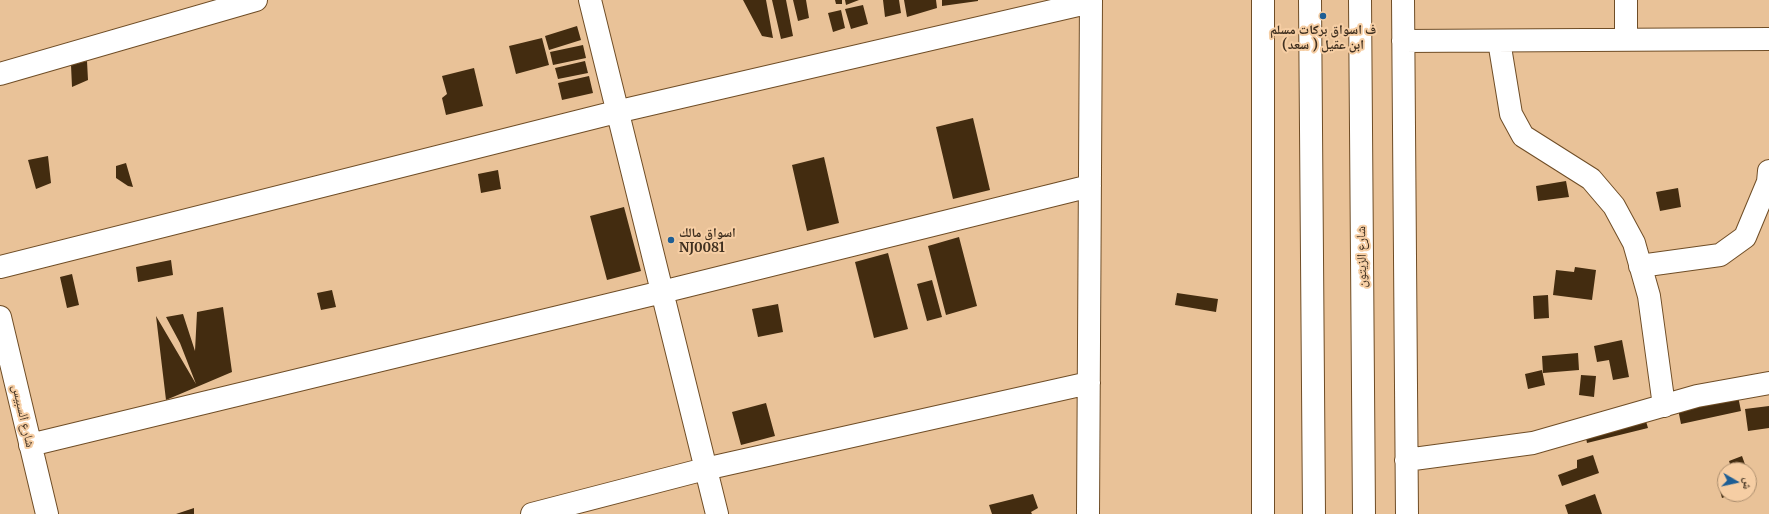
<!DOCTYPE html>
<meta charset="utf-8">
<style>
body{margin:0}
#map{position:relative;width:1769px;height:514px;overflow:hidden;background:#e9c298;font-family:Merriweather,"Noto Naskh Arabic",serif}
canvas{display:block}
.north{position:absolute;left:1717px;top:462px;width:40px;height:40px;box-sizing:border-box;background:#f6cea4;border:1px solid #ad8f6f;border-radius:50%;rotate:99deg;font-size:11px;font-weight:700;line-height:16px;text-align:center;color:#403020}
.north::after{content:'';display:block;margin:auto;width:14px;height:18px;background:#1e5e94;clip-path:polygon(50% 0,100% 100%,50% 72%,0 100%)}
</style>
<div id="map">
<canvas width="1769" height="514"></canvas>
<div class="north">ش</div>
</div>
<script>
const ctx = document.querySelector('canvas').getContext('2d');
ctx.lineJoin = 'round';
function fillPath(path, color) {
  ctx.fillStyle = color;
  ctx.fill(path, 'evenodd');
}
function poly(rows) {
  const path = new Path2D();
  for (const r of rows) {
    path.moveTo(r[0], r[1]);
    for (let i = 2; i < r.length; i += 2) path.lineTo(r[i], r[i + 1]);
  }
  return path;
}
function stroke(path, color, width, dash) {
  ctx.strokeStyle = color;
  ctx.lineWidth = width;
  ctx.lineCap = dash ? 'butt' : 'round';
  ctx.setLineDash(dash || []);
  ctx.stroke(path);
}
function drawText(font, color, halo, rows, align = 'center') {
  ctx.font = font + ' Merriweather,"Noto Naskh Arabic",serif';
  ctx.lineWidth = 4;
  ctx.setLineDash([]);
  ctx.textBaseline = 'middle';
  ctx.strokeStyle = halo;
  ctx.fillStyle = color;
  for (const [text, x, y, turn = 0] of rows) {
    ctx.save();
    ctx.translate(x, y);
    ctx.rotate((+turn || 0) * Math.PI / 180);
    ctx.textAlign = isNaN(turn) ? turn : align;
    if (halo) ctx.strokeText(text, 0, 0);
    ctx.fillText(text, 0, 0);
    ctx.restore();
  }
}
const building = poly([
 [743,0,766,0,773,38,762,36],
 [772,0,786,0,793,36,781,39],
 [793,0,806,0,809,18,798,21],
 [835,0,842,0,842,4,836,4],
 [845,0,859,0,846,5],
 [883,0,899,0,901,13,885,17],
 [904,0,936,0,937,8,907,17],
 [942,0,978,0,978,1,942,6],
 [863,5,868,24,851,29,845,9],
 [841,10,845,28,833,32,828,13],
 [577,26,581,40,549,50,545,36],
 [542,38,549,65,516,74,509,46],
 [583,45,586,58,553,65,550,52],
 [87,61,88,80,72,87,71,65],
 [585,61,588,73,558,79,555,68],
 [474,68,483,106,446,115,442,98,447,94,442,76],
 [589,76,593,93,562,100,558,83],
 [973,118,990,190,953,199,936,127],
 [48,156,51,183,36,189,28,160],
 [824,157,839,223,807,231,792,165],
 [126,163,133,187,128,186,116,178,116,166],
 [498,170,501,189,481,193,478,174],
 [1566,181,1569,197,1538,201,1536,186],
 [1678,188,1681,207,1660,211,1656,192],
 [624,207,641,271,607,280,590,216],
 [959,237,977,306,946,315,928,246],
 [888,253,908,329,874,338,855,262],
 [171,260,173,275,138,282,136,267],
 [1575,267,1596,270,1592,300,1553,295,1556,270,1574,272],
 [72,274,79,305,67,308,60,277],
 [932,280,942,317,927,321,917,284],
 [332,290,336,307,321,310,317,293],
 [1177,293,1218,299,1216,312,1175,305],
 [1548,295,1549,318,1534,319,1533,296],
 [778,304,783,332,758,337,752,309],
 [223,307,232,372,166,400,156,316,196,384,180,343,166,317,183,314,195,351,197,312],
 [1622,340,1629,377,1613,380,1609,360,1597,362,1594,346],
 [1578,353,1579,370,1543,373,1542,356],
 [1542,370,1545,385,1528,389,1525,374],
 [1581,375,1596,376,1594,397,1579,395],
 [1738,396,1741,411,1681,424,1678,409],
 [766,403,775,436,741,445,732,412],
 [1769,406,1769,428,1748,431,1745,409],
 [1645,418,1648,428,1587,443,1585,433],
 [1593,455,1599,473,1562,486,1558,475,1577,468,1577,460],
 [1742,456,1747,470,1732,470,1729,461],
 [1725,482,1725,494,1733,494,1722,498,1718,484],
 [1033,494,1038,508,1031,512,1032,514,992,514,989,505],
 [1595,494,1602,514,1568,514,1565,505],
 [194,508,194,514,176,514]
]);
const street = poly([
 [590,0,717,514],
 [1403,0,1407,514],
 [1626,40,1626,0],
 [1403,41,1769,39],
 [1499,41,1511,114,1523,136,1591,179,1614,206,1634,243,1649,296,1664,406],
 [0,74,256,0],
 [1640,266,1720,255,1745,237,1768,182,1769,171],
 [0,267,616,112,1091,2],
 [0,317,47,514],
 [30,445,662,292,1090,186],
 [1406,460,1533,443,1697,396,1769,383],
 [532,514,705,469,1089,383],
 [1088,514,1091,0],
 [1263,514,1263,0]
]);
const secondary = poly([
 [1310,0,1314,514],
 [1360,0,1364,514]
]);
const markers = [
 [1323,16,4,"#1e5e94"],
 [671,240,4,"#1e5e94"]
];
const poiNames = [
 ["ف اسواق بركات مسلم",1323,30],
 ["ابن عقيل ( سعد)",1323,45],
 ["اسواق مالك",679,233,"left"],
 ["NJ0081",679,248,"left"]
];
const streetNames = [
 ["شارع الزيتون",1362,257,-91],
 ["شارع السبيس",23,416,77]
];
fillPath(building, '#432c10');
stroke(street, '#6f4d26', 24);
stroke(secondary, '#6f4d26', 24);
stroke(street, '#fff', 22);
stroke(secondary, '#fff', 22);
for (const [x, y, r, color] of markers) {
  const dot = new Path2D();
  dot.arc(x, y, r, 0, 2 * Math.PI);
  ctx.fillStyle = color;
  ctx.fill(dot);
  stroke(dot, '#f6cea4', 1.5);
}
drawText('bold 13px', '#403020', '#f6cea4', poiNames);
drawText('13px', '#403020', '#f6cea4', streetNames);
</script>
